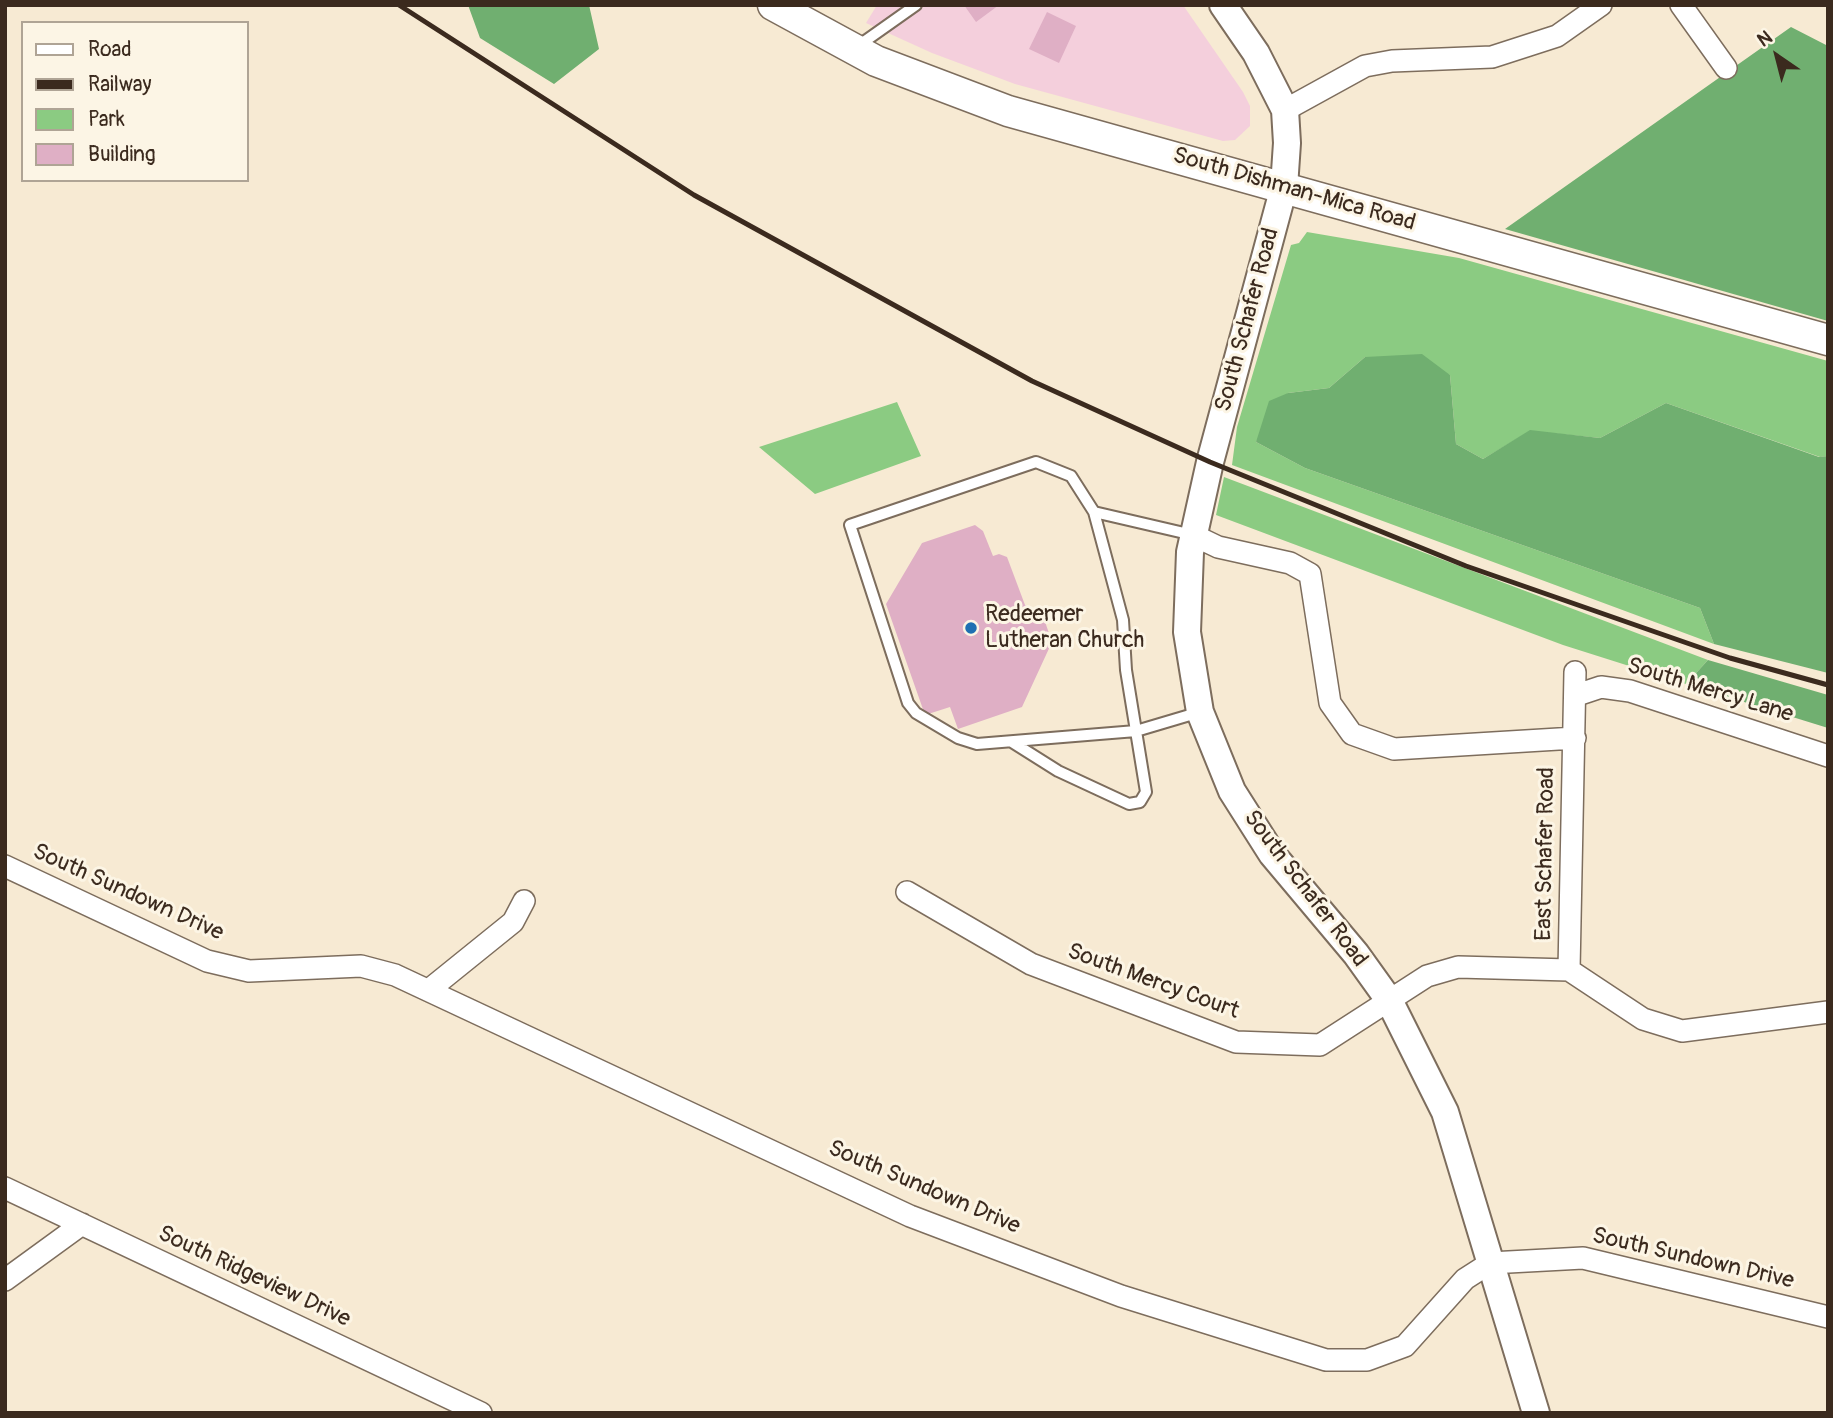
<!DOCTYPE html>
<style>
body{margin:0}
#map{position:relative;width:1833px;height:1418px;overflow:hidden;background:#f7ead3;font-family:Pangolin,sans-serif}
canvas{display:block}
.frame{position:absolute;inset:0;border:7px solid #3b2a1e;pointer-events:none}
.legend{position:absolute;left:21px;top:21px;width:228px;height:161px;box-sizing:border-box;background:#fcf5e5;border:2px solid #afa495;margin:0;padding:9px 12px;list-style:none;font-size:21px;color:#3b2a1e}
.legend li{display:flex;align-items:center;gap:14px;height:35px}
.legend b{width:35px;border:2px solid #afa495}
.north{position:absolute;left:1742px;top:21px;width:70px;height:70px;-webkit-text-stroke:5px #fcf5e5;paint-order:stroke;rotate:325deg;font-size:19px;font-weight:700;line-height:28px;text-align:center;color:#3b2a1e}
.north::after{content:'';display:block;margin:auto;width:24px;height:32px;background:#3b2a1e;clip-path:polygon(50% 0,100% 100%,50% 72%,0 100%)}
</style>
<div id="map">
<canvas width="1833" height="1418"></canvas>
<div class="frame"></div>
<ul class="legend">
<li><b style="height:9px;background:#fff"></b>Road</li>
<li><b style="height:9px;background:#3b2a1e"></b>Railway</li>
<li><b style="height:19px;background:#8bcb82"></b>Park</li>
<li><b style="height:19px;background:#dfafc5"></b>Building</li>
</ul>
<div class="north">N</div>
</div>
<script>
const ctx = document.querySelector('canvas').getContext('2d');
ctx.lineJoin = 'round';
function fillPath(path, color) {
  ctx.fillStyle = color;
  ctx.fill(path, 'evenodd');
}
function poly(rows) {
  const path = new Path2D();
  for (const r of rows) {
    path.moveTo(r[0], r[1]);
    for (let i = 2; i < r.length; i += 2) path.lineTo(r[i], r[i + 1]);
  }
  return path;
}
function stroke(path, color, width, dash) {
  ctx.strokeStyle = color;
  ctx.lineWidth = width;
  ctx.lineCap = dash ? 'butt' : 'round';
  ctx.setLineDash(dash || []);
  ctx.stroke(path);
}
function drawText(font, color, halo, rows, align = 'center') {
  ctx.font = font + ' Pangolin,sans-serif';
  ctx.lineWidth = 6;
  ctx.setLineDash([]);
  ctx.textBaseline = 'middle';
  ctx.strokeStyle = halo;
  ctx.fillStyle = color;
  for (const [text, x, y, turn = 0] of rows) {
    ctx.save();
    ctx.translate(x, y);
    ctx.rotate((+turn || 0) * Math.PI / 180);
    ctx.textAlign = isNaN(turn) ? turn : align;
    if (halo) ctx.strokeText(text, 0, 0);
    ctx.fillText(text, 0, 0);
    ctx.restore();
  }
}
const built = poly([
 [877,5,1183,5,1243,92,1250,106,1250,126,1235,140,1223,141,1015,84,932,53,866,23]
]);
const green = poly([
 [1307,232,1459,258,1828,361,1828,456,1820,457,1666,403,1600,438,1530,431,1483,459,1456,444,1450,375,1365,357,1329,388,1288,393,1256,442,1305,468,1700,608,1714,644,1232,465,1237,427,1291,245,1299,243],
 [897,402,921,456,815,494,759,447],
 [1224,477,1708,660,1686,684,1563,645,1216,515]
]);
const forest = poly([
 [468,5,589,5,599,49,554,84,480,38],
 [1791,27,1828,46,1828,321,1505,229],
 [1422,354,1450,375,1456,444,1483,459,1530,430,1600,438,1666,403,1819,457,1828,456,1828,673,1714,644,1700,608,1305,468,1256,442,1269,401,1288,393,1329,388,1365,357],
 [1708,660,1828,695,1828,728,1686,684]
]);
const building = poly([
 [964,5,999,5,976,22],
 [1047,12,1076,26,1059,63,1029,49],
 [975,525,983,531,993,556,999,554,1007,557,1025,605,1042,613,1052,642,1022,707,958,729,950,707,925,715,886,604,922,543]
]);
const service = poly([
 [858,46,916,5],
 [1193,535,1094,512,1123,620,1126,670,1136,731,1200,712],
 [1012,742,1058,771,1129,804,1140,802,1146,792,1136,731,977,744,958,738,916,713,908,703,850,525,1036,462,1071,476,1094,512]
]);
const minor = poly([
 [1681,5,1726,68],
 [1285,110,1365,66,1392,61,1492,57,1557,36,1601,5],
 [1193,535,1218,547,1290,563,1310,574,1330,703,1352,734,1394,749,1575,738],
 [1577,695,1601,687,1630,691,1828,756],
 [5,866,207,961,249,971,361,966,395,975,910,1216,1121,1296,1326,1360,1367,1360,1405,1346,1465,1279,1490,1263,1583,1258,1828,1317],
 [907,892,1031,964,1236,1042,1320,1045,1427,976,1458,967,1569,970,1643,1019,1682,1031,1828,1012],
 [1569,970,1575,672],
 [430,989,513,922,524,901],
 [5,1188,481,1413],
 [5,1280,82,1224]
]);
const tertiary = poly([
 [1223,5,1256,53,1285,110,1287,143,1284,187,1210,462,1190,552,1187,632,1200,712,1232,791,1272,854,1356,954,1389,1000,1445,1112,1536,1413]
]);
const secondary = poly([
 [773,5,876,61,1008,111,1828,340]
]);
const rail = poly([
 [399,5,694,195,1032,381,1210,462,1466,566,1730,658,1828,685]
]);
const markers = [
 [971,628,7,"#1f6fb2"]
];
const streetNames = [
 ["South Dishman-Mica Road",1294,190,16],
 ["South Schafer Road",1248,320,-75],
 ["South Mercy Lane",1710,691,17],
 ["East Schafer Road",1546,854,-89],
 ["South Schafer Road",1305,889,53],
 ["South Sundown Drive",128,893,24],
 ["South Mercy Court",1153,982,20],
 ["South Sundown Drive",924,1188,23],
 ["South Sundown Drive",1693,1259,13],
 ["South Ridgeview Drive",254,1277,25]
];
const poiNames = [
 ["Redeemer",985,615],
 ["Lutheran Church",985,641]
];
fillPath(built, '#f4cfdc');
fillPath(green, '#8bcb82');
fillPath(forest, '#70af70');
fillPath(building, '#dfafc5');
stroke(service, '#7d6d5d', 14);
stroke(minor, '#7d6d5d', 24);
stroke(tertiary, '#7d6d5d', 30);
stroke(secondary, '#7d6d5d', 33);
stroke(service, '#fff', 10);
stroke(minor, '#fff', 21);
stroke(tertiary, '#fff', 26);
stroke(secondary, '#fff', 30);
stroke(rail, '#3b2a1e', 5);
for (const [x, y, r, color] of markers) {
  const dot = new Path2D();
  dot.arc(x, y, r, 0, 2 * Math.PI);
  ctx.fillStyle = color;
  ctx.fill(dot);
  stroke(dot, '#fcf5e5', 2.5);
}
drawText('23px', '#3b2a1e', '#fcf5e5', streetNames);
drawText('23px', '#3b2a1e', '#fcf5e5', poiNames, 'left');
</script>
